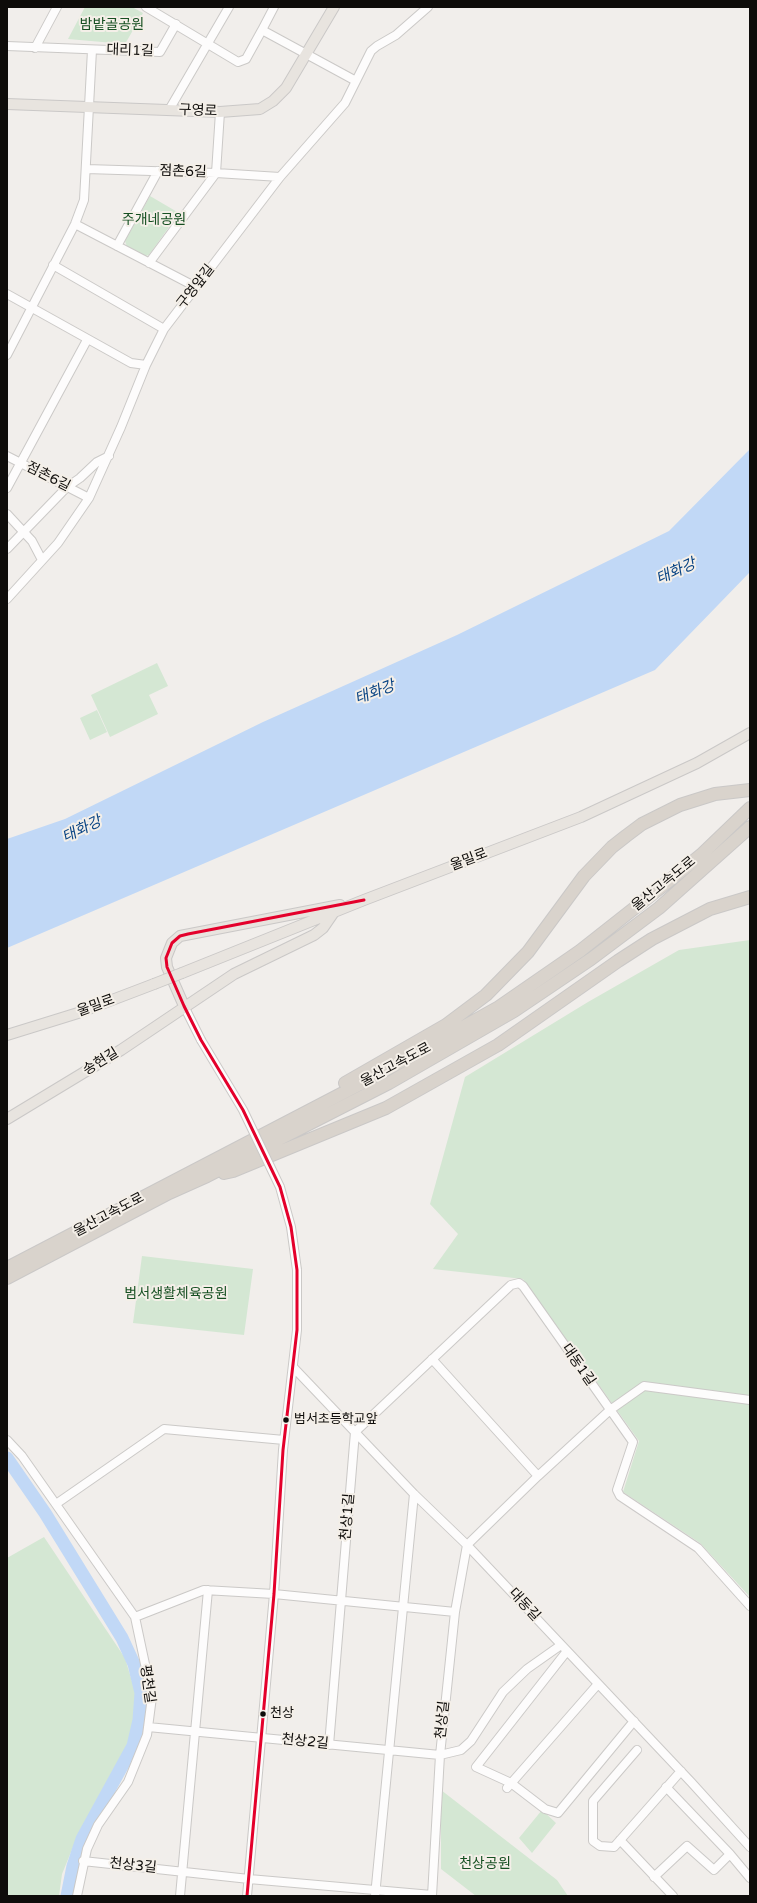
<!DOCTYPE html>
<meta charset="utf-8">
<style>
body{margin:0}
#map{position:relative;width:757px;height:1903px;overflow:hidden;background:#f1eeeb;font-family:"Varela Round",sans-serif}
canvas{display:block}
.frame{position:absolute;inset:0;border:8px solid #0e0c0a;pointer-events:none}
</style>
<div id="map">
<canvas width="757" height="1903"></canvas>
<div class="frame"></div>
</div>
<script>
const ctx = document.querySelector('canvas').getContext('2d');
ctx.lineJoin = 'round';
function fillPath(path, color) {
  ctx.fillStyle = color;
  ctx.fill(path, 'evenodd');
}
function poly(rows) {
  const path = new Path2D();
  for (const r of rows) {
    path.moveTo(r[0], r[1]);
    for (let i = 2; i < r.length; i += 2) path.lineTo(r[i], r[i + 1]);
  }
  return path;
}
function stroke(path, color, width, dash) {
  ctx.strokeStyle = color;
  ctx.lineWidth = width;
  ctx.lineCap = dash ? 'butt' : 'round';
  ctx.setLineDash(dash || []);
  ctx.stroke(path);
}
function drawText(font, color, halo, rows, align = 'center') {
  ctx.font = font + ' "Varela Round","Noto Sans KR",sans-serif';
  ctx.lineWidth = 4;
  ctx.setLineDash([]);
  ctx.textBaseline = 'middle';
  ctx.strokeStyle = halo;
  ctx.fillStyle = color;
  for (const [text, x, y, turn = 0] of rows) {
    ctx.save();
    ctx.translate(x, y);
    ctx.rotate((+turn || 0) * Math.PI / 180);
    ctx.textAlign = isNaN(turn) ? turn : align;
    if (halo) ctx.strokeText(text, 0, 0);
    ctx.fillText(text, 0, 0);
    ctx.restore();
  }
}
const green = poly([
 [85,7,132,7,143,13,125,44,68,39],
 [150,196,179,213,149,255,142,257,127,247,125,241],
 [157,663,168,686,149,695,158,714,110,737,91,695],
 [97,710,107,732,90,740,80,718],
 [750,940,750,1597,700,1543,623,1492,639,1441,523,1279,433,1269,458,1234,430,1204,465,1077,588,1002,679,950],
 [142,1256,253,1269,244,1335,133,1323],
 [44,1537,125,1658,139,1705,126,1756,80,1830,62,1874,59,1896,7,1896,7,1558],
 [441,1790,557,1880,568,1896,476,1896,441,1869],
 [542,1810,556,1823,532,1853,519,1838]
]);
const water = poly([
 [750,449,750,572,655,670,7,948,7,839,65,819,263,722,457,635,669,531]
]);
const river = poly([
 [7,1458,45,1513,122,1638,134,1664,141,1693,139,1720,133,1746,82,1839,73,1866,67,1896]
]);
const minor = poly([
 [146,7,238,62,246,59,262,30,356,81],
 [262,30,274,7],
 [7,46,160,52,176,24],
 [35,48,57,7],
 [169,110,229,7],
 [86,169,216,173,280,177],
 [216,173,220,112],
 [75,224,196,287],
 [117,246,158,171],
 [149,263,216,173],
 [53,265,164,329],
 [7,294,131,363,146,365],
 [7,355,75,224,84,200,92,50],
 [7,456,89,498],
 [7,488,87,340],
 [7,514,32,541,42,560],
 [7,549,67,487,80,478,97,462,109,456],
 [7,599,58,543,89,498,121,427,146,365,164,329,280,177,345,103,371,51,377,46,396,35,428,7],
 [184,1006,201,1040],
 [432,1359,538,1476],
 [293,1367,414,1494,467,1545,691,1782,750,1847],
 [7,1440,22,1456,135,1617,152,1697,147,1735,128,1782,98,1825,87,1849,77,1896],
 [56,1504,164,1429,284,1440],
 [135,1617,204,1590,274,1594,455,1612],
 [567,1651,476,1767,511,1783,545,1809,558,1813,634,1721],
 [148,1727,440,1755,461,1750,471,1741,503,1692,527,1669,561,1645],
 [329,1745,355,1432,511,1285,519,1283,523,1286,633,1442,617,1490,620,1496,698,1548,750,1606],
 [637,1750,593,1801,593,1841,600,1846,614,1847,681,1771],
 [666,1787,730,1854,750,1878],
 [507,1788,598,1684],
 [620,1840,673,1896],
 [83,1861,249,1879,432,1895],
 [654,1877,687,1846,714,1870,730,1854],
 [180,1896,208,1590],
 [247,1896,274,1594,283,1450,297,1330,297,1270],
 [375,1896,414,1494],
 [432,1896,440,1755,455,1612,467,1545,538,1476,610,1410,644,1386,750,1400]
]);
const major = poly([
 [7,104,220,112,260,109,273,101,286,88,334,7],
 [182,973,364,900,581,817,697,763,750,733],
 [184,1006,167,967,166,958,172,943,180,936,340,905],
 [7,1035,78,1013,154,984],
 [7,1119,121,1050,234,974,314,935,323,928,334,912]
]);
const highway = poly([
 [345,1083,446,1025,486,995,528,952,584,876,612,847,626,836,642,824,680,805,715,794,750,790],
 [224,1173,233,1171,386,1108,498,1045,618,961,652,939,710,909,750,897],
 [7,1268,366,1081,499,1007,580,951,660,888,701,855,750,808],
 [7,1278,169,1193,207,1176,389,1083,514,1011,591,959,659,908,750,827]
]);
const minorBridge = poly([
 [201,1040,243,1110,280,1187,291,1227,297,1270]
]);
const majorBridge = poly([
 [154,984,182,973]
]);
const bus1 = poly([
 [247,1896,274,1594,283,1450,297,1330,297,1270,291,1227,280,1187,243,1110,201,1040,184,1006,167,967,166,958,172,943,180,936,188,934,364,900]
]);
const markers = [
 [286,1420,3.5,"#0e0c0a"],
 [263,1714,3.5,"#0e0c0a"]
];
const busNames = [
 ["범서초등학교앞",294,1420],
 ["천상",270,1714]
];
const parkNames = [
 ["밤밭골공원",112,25],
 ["주개네공원",154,220],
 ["범서생활체육공원",176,1294],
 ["천상공원",485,1864]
];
const streetNames = [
 ["대리1길",130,51,2],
 ["구영로",198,111,2],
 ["점촌6길",183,172,2],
 ["구영앞길",196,287,-52],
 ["점촌6길",48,477,27],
 ["울밀로",469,860,-21],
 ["울산고속도로",664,884,-39],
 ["울밀로",96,1006,-20],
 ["송현길",101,1062,-32],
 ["울산고속도로",396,1065,-28],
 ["울산고속도로",109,1215,-28],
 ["대동1길",578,1365,55],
 ["천상1길",348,1517,-85],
 ["대동길",524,1605,47],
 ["평천길",147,1684,82],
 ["천상길",443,1720,-84],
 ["천상2길",305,1742,6],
 ["천상3길",133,1866,6]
];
const waterNames = [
 ["태화강",676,572,-24],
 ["태화강",375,693,-21],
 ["태화강",82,830,-26]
];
fillPath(green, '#d4e7d3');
fillPath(water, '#c1d8f6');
stroke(river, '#c1d8f6', 13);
stroke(minor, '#cbc9c7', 10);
stroke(major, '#cac8c7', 12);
stroke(highway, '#cac8c7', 14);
stroke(minor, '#fdfcfc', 8);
stroke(major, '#e8e4df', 10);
stroke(highway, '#d9d3cc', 12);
stroke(minorBridge, '#cbc9c7', 10, []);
stroke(majorBridge, '#cac8c7', 12, []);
stroke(minorBridge, '#fdfcfc', 8);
stroke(majorBridge, '#e8e4df', 10);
stroke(bus1, '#e4002b', 3);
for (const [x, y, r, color] of markers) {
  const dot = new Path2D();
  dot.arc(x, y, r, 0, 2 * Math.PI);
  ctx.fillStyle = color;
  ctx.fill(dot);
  stroke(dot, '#f4efe8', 1.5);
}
drawText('13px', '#0e0c0a', '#f4efe8', busNames, 'left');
drawText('14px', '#165022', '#f4efe8', parkNames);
drawText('14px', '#0e0c0a', '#f4efe8', streetNames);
drawText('italic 15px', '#094484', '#f4efe8', waterNames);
</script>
